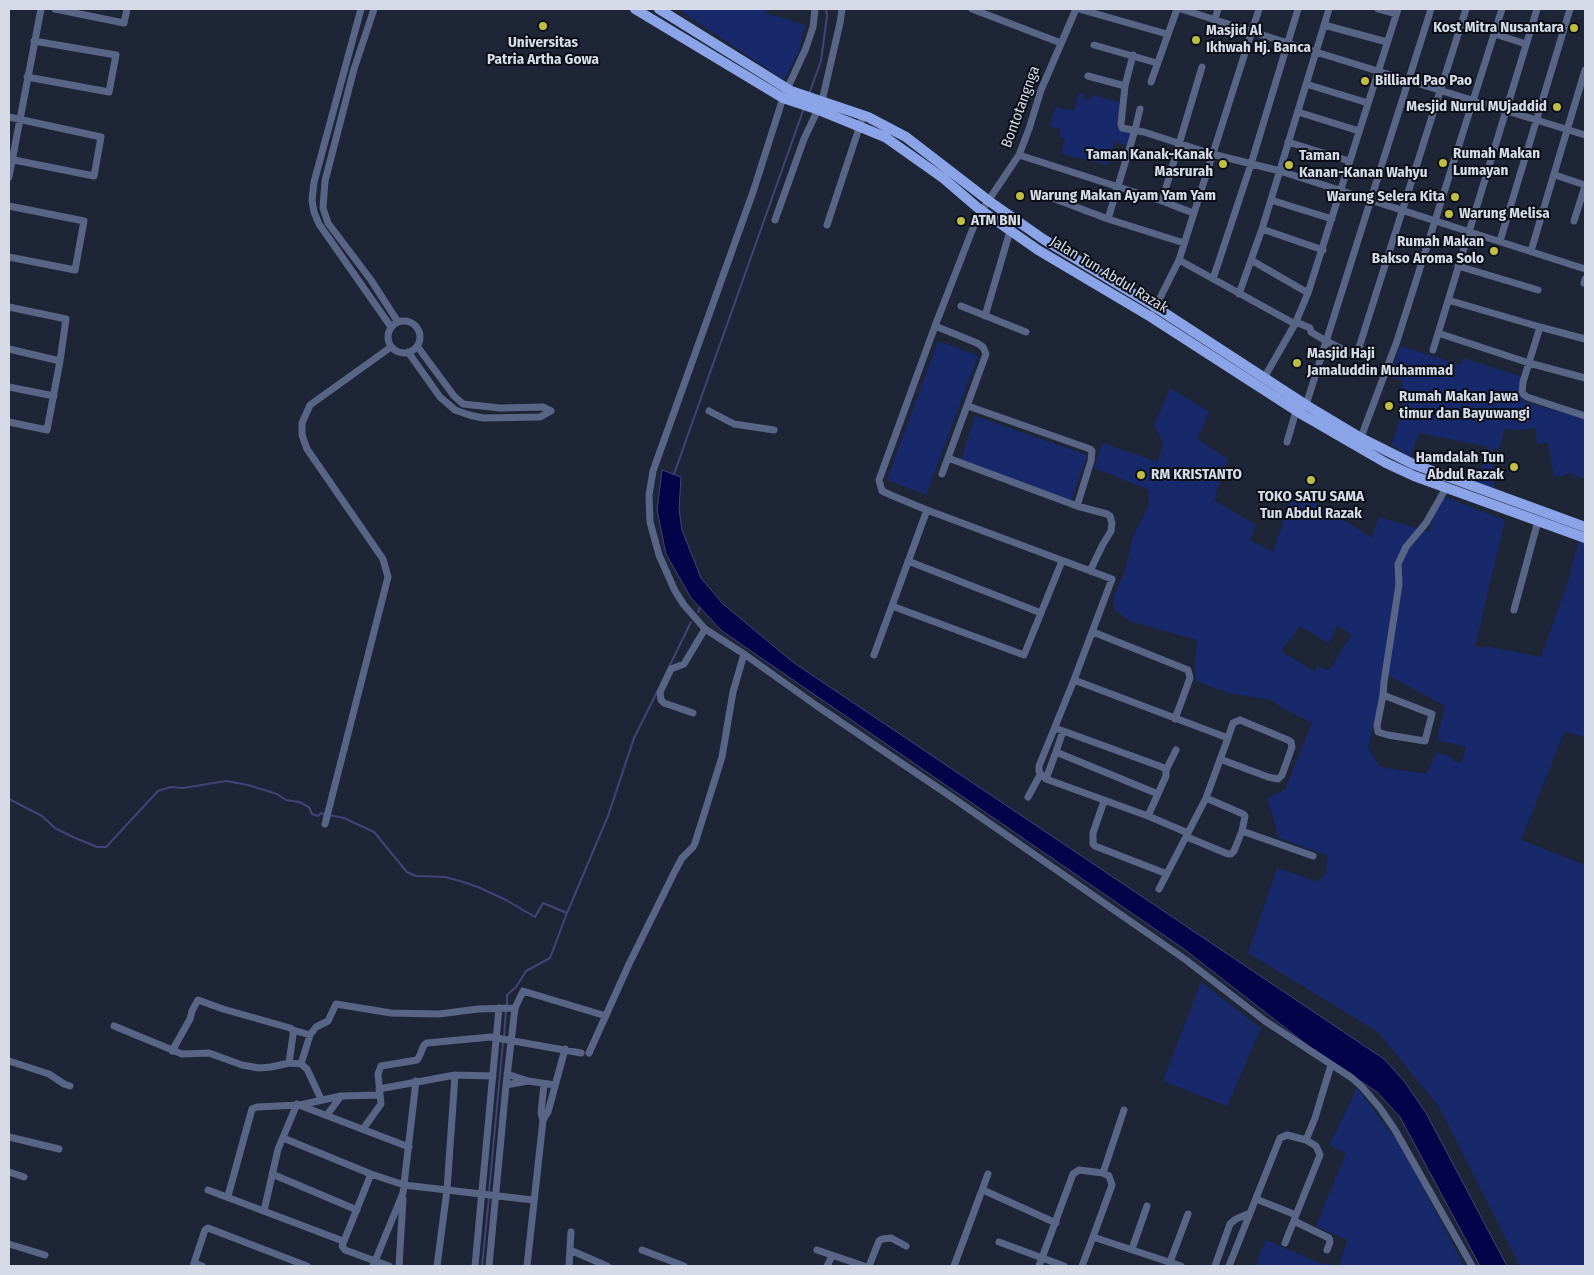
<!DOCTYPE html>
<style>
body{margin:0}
#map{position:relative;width:1594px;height:1275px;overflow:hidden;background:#1e2537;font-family:"Fira Sans Condensed",sans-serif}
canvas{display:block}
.frame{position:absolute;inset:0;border:10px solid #d6dbe7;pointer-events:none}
</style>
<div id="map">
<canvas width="1594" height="1275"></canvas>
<div class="frame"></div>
</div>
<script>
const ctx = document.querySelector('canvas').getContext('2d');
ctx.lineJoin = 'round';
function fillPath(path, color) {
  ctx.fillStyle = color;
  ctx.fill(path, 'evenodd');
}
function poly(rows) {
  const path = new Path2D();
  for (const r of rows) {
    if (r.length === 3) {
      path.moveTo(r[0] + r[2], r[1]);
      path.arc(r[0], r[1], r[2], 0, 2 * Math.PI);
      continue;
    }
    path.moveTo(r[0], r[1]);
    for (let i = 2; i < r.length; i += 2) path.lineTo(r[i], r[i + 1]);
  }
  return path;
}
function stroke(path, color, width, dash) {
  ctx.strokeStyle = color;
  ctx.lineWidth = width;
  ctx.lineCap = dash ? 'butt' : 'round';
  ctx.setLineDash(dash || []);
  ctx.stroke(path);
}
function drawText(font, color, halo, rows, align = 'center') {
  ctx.font = font + ' "Fira Sans Condensed",sans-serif';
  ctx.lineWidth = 4;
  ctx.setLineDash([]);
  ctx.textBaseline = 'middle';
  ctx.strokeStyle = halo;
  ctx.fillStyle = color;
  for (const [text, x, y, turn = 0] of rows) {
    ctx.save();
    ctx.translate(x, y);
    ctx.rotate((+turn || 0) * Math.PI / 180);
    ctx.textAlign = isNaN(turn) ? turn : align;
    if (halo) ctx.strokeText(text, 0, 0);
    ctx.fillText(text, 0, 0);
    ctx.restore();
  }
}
const green = poly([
 [678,9,767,9,766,13,805,25,799,51,784,80],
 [1079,93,1084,94,1083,98,1090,100,1092,95,1123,103,1116,129,1133,133,1130,146,1114,142,1108,165,1061,154,1065,139,1059,137,1061,129,1050,127,1055,107,1074,111],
 [938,341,978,356,926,495,887,480],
 [1400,346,1461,365,1463,358,1522,377,1519,392,1525,402,1585,419,1585,479,1569,473,1563,476,1554,476,1548,443,1537,444,1536,428,1515,430,1505,428,1500,447,1493,449,1494,489,1472,480,1470,476,1484,464,1488,447,1419,433,1410,457,1391,444,1398,426,1403,396,1401,393,1402,380,1389,377],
 [1170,388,1209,412,1197,439,1228,459,1214,500,1256,525,1250,540,1273,552,1290,502,1278,492,1278,488,1319,505,1372,538,1379,517,1429,532,1439,495,1505,520,1475,647,1490,647,1541,657,1568,582,1579,540,1585,542,1585,737,1566,732,1565,730,1521,840,1585,865,1585,1266,1520,1266,1439,1107,1378,1032,1248,953,1277,868,1318,882,1325,874,1328,856,1279,838,1267,798,1285,790,1312,723,1284,709,1271,700,1228,693,1196,681,1195,666,1197,640,1129,621,1114,609,1114,595,1125,572,1133,536,1148,507,1149,490,1094,468,1102,443,1158,462,1163,443,1154,425],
 [1337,625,1351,635,1329,671,1318,666,1315,672,1281,651,1300,626,1329,644],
 [1386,674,1445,706,1437,740,1466,747,1461,763,1454,762,1451,757,1437,752,1426,774,1380,767,1368,747],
 [975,416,1087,455,1070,504,960,463],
 [1201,982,1261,1028,1227,1106,1163,1081],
 [1357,1088,1401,1146,1464,1266,1339,1266,1347,1240,1316,1226,1346,1153,1329,1145],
 [1266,1240,1319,1263,1335,1266,1255,1266]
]);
const water = poly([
 [662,470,681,477,679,509,682,530,701,578,722,603,794,663,1384,1059,1404,1081,1426,1113,1507,1266,1480,1266,1400,1117,1377,1092,1315,1051,1184,949,722,631,691,598,666,554,657,510,662,470]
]);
const stream = poly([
 [809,94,821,61,827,16,826,9],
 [674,474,804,108],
 [698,612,700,608],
 [669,667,691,622],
 [9,799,42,816,55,828,73,837,97,847,106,847,158,791,171,787,183,788,226,781,248,785,277,794,286,800,299,802,309,807,312,814,318,816,321,813,324,814],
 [329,815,344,818,374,832,407,872,416,876,445,877,460,881,478,887,506,900,535,917,543,903,567,913],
 [507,1005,507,995,516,987,526,971,550,958,567,913,608,816,634,738,657,692],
 [504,1038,506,1010],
 [489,1192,503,1042],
 [482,1266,489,1197]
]);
const street = poly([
 [55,9,124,23,127,9],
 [361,9,314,182,312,200,314,212,319,224,391,327],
 [374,9,354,69,325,181,323,208,328,223,371,280,398,322],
 [815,9,813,27,806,48,783,98,753,192,653,471,649,495,650,522,659,555,675,591,684,605,705,629,744,654,817,706,953,798,1186,960,1265,1021,1352,1078,1362,1087,1380,1108,1395,1130,1472,1266],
 [972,9,1061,43],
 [1076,9,1041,90,1029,129,1019,155,982,210,975,223,935,326,879,480,882,491,893,496,927,510,1112,579,1074,680,1039,766,1039,772,1046,779,1148,816,1188,833],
 [1079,9,1167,34],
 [1181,9,1316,52,1585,135],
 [1378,9,1396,14],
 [1215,19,1218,9],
 [1324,25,1387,42],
 [1495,34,1526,44],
 [1094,45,1157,63],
 [1133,55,1125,86,1121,124,1122,128,1144,132,1212,154,1280,171,1585,269],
 [1088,76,1125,86],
 [27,77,109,92,116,55,34,41],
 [1151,82,1177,9],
 [1306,84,1368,103],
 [1298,112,1359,131],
 [9,117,101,137,94,176,9,159],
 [1288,142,1349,161],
 [1019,155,1162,201,1193,213],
 [1555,175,1585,185],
 [9,177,41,9],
 [1047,196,1108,219,1184,243],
 [1271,200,1332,219],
 [1162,201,1202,67],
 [9,206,84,221,75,270,9,257],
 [1108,219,1135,130,1140,109],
 [775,220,804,139,822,101,840,23,842,9],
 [1574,221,1585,186],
 [827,225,863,116],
 [1262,229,1323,250],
 [1500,241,1570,9],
 [1531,251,1585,70],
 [1179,260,1295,324],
 [1251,260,1308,293],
 [1458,266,1538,290],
 [1213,279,1251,164,1298,9],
 [1584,283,1585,279],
 [1239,294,1262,229,1329,9],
 [1448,300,1540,327,1523,382,1522,393,1527,397,1585,416],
 [961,306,1026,332],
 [9,307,66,319,60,361,9,349],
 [1154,310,1179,260,1259,9],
 [985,316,1010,231],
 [404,337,16],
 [1296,322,1310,328,1311,332,1326,341,1354,355,1357,354,1466,9],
 [935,326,977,343,983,347,986,354,942,474],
 [1540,327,1585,339],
 [1438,333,1529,363,1585,378],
 [1433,350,1537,9],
 [408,352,440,397,455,410,469,415,483,418,540,417,551,411,543,407,500,408,463,404,454,396,417,346],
 [1264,378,1295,324,1308,293,1398,9],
 [9,387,54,396],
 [1306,405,1431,9],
 [968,406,1090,449,1092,451,1091,461,1077,506],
 [709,411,734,424,774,430],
 [9,422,47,430,60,361],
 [1360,440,1397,341,1502,9],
 [1287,442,1296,411],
 [948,458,1077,506,1107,514,1110,516,1112,523,1111,531,1103,544,1090,571],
 [908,561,1041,613],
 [892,606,1024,655,1062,561],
 [1514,610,1538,521],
 [1093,632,1188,670,1190,678,1175,719],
 [874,655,927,510],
 [1074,680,1228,738,1206,798,1159,889],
 [1383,695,1377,726,1378,732,1388,735,1425,741,1432,714,1383,695,1384,682,1399,584,1398,564,1406,547,1426,523,1446,488],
 [693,713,664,703,661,700,660,692,671,669,684,664,705,629],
 [1055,728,1162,767,1166,770],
 [1056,752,1063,731],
 [1220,759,1268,777,1278,779,1282,775,1292,747,1291,742,1288,740,1240,720,1233,723,1228,738],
 [1046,779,1056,752,1158,794],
 [1028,797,1040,775],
 [1104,801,1093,833,1093,844,1095,846,1167,874],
 [1148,816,1166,776,1166,770,1176,750],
 [325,824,388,577,383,559,307,449,302,435,302,423,310,405,391,347],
 [1242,831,1313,856],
 [1187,837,1228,854,1231,854,1234,851,1242,831,1245,816,1243,814,1206,798],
 [114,1026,182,1054,209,1053,242,1065,259,1068,271,1067,289,1063,301,1064,307,1069,321,1099],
 [293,1030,310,1035],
 [172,1051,190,1019,192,1011,198,1000,223,1009,290,1028,293,1030,293,1035,289,1063],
 [589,1053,629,964,675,871,682,858,693,847,695,843,722,757,733,692,744,654],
 [9,1061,49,1074,64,1084,70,1086],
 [301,1064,310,1035,316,1027,328,1021,336,1004,391,1013,439,1014,478,1009,515,1008,523,991,606,1016],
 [507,1074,528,1081,555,1085],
 [506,1085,528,1081],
 [379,1089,455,1075,493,1076],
 [300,1105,341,1096,380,1095],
 [327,1115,341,1096],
 [543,1120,548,1112,565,1049],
 [363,1129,381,1104,378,1074,381,1066,417,1060,419,1057,424,1045,427,1043,491,1037,581,1053],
 [9,1137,59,1149],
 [283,1138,371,1174,404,1185,533,1200],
 [1306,1140,1315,1118,1331,1065],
 [9,1172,24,1177],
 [272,1174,357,1210],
 [371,1174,342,1246,345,1250,389,1266],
 [208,1190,343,1241],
 [983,1190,1056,1223],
 [228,1196,252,1109,257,1107,299,1105,409,1147],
 [264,1211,278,1149,297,1104],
 [1294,1221,1329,1238,1330,1242,1327,1250],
 [1093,1237,1112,1185,1109,1176,1103,1173,1124,1110],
 [999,1242,1064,1266],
 [1285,1243,1295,1218],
 [9,1244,45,1255],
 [1132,1249,1147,1206],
 [570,1250,607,1266],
 [642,1250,684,1266],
 [817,1250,864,1266],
 [1170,1262,1188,1214],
 [202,1266,194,1263,205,1230,208,1228,307,1266],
 [373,1266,403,1193,416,1081],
 [399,1266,403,1199],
 [437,1266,447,1190,455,1075],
 [475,1266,499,1008],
 [489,1266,506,1085,515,1008],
 [527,1266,543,1120,541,1113,544,1084],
 [569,1266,571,1232],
 [827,1266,832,1256],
 [869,1266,879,1241,882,1239,891,1238,906,1246],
 [954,1266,988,1174],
 [1039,1266,1073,1174,1079,1170,1103,1173],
 [1082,1266,1093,1237,1181,1266],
 [1215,1266,1230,1224,1236,1219,1250,1213],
 [1229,1266,1280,1138,1287,1135,1306,1140,1316,1146,1320,1155,1296,1215,1256,1199]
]);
const primary = poly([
 [635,9,783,98,819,110,885,137,943,178,978,208,1038,250,1151,317,1303,415,1386,463,1414,476,1585,538],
 [659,9,791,91,868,117,906,137,989,201,1043,239,1157,308,1306,405,1361,438,1413,464,1585,527]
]);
const markers = [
 [543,26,5,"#bebe42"],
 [1574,28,5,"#bebe42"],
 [1196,40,5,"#bebe42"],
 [1365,81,5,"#bebe42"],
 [1557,107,5,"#bebe42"],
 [1443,163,5,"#bebe42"],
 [1223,164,5,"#bebe42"],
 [1289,165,5,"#bebe42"],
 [1020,196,5,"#bebe42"],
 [1455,197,5,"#bebe42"],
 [1449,214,5,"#bebe42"],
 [961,221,5,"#bebe42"],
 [1494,251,5,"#bebe42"],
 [1297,363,5,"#bebe42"],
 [1389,406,5,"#bebe42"],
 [1514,467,5,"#bebe42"],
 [1141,475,5,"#bebe42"],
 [1311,480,5,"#bebe42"]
];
const poiNames = [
 ["Kost Mitra Nusantara",1564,28,"right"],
 ["Masjid Al",1206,31],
 ["Ikhwah Hj. Banca",1206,48],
 ["Universitas",543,43,"center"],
 ["Patria Artha Gowa",543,60,"center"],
 ["Billiard Pao Pao",1375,81],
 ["Mesjid Nurul MUjaddid",1547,107,"right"],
 ["Rumah Makan",1453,154],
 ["Lumayan",1453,171],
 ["Taman Kanak-Kanak",1213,155,"right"],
 ["Masrurah",1213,172,"right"],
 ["Taman",1299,156],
 ["Kanan-Kanan Wahyu",1299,173],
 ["Warung Makan Ayam Yam Yam",1030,196],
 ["Warung Selera Kita",1445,197,"right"],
 ["Warung Melisa",1459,214],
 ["ATM BNI",971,221],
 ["Rumah Makan",1484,242,"right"],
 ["Bakso Aroma Solo",1484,259,"right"],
 ["Masjid Haji",1307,354],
 ["Jamaluddin Muhammad",1307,371],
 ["Rumah Makan Jawa",1399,397],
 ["timur dan Bayuwangi",1399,414],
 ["Hamdalah Tun",1504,458,"right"],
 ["Abdul Razak",1504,475,"right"],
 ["RM KRISTANTO",1151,475],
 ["TOKO SATU SAMA",1311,497,"center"],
 ["Tun Abdul Razak",1311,514,"center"]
];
const streetNames = [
 ["Bontotangnga",1021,107,-70],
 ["Jalan Tun Abdul Razak",1109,275,31]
];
fillPath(green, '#18296b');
fillPath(water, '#040249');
stroke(water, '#434378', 1);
stroke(stream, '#434378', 2);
stroke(street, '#596586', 7);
stroke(primary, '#8ba4e8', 10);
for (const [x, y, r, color] of markers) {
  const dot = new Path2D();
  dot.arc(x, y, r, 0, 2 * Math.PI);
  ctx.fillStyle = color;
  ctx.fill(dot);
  stroke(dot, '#0b0e16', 2);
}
drawText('bold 15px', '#d6dbe7', '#0b0e16', poiNames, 'left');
drawText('15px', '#d6dbe7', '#0b0e16', streetNames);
</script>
